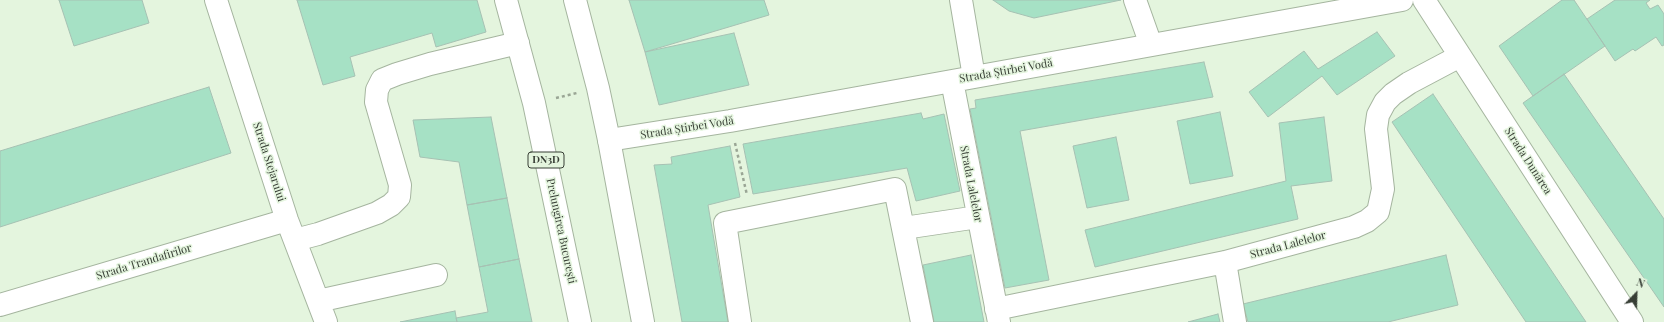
<!DOCTYPE html>
<meta charset="utf-8">
<style>
body{margin:0}
#map{position:relative;width:1664px;height:322px;overflow:hidden;background:#e4f5de;font-family:"Playfair Display",serif}
canvas{display:block}
.north{position:absolute;left:1616px;top:274px;width:40px;height:40px;-webkit-text-stroke:3px #e4f5de;paint-order:stroke;rotate:23deg;font-size:11px;font-weight:700;line-height:16px;text-align:center;color:#373e35}
.north::after{content:'';display:block;margin:auto;width:14px;height:18px;background:#373e35;clip-path:polygon(50% 0,100% 100%,50% 72%,0 100%)}
</style>
<div id="map">
<canvas width="1664" height="322"></canvas>
<div class="north">N</div>
</div>
<script>
const ctx = document.querySelector('canvas').getContext('2d');
ctx.lineJoin = 'round';
function fillPath(path, color) {
  ctx.fillStyle = color;
  ctx.fill(path, 'evenodd');
}
function poly(rows) {
  const path = new Path2D();
  for (const r of rows) {
    path.moveTo(r[0], r[1]);
    for (let i = 2; i < r.length; i += 2) path.lineTo(r[i], r[i + 1]);
  }
  return path;
}
function stroke(path, color, width, dash) {
  ctx.strokeStyle = color;
  ctx.lineWidth = width;
  ctx.lineCap = dash ? 'butt' : 'round';
  ctx.setLineDash(dash || []);
  ctx.stroke(path);
}
function drawText(font, color, halo, rows, align = 'center') {
  ctx.font = font + ' "Playfair Display",serif';
  ctx.lineWidth = 3;
  ctx.setLineDash([]);
  ctx.textBaseline = 'middle';
  ctx.strokeStyle = halo;
  ctx.fillStyle = color;
  for (const [text, x, y, turn = 0] of rows) {
    ctx.save();
    ctx.translate(x, y);
    ctx.rotate((+turn || 0) * Math.PI / 180);
    ctx.textAlign = isNaN(turn) ? turn : align;
    if (halo) ctx.strokeText(text, 0, 0);
    ctx.fillText(text, 0, 0);
    ctx.restore();
  }
}
const building = poly([
 [59,0,142,0,149,23,74,46,59,0],
 [297,0,477,0,486,32,436,47,432,33,350,57,355,76,323,85,297,0],
 [629,0,764,0,769,15,645,52,629,0],
 [993,0,1121,0,1034,18,1009,11,993,0],
 [1562,0,1574,0,1605,46,1533,96,1499,46,1562,0],
 [1615,0,1650,0,1646,3,1650,9,1658,5,1664,14,1664,45,1662,46,1656,37,1635,51,1633,49,1615,61,1587,19,1615,0],
 [1377,32,1395,56,1337,95,1322,76,1268,117,1249,92,1304,51,1318,69,1377,32],
 [734,33,749,85,659,105,645,52,734,33],
 [1204,62,1213,97,1020,131,1049,280,1005,288,970,109,976,108,975,100,1204,62],
 [1564,74,1664,219,1664,307,1523,103,1564,74],
 [209,87,231,153,0,227,0,151,209,87],
 [1433,94,1586,322,1526,322,1392,122,1433,94],
 [1220,112,1233,176,1190,184,1177,121,1220,112],
 [921,113,923,119,944,114,960,191,916,201,907,168,753,194,743,144,921,113],
 [491,117,507,198,467,205,459,162,420,157,413,120,491,117],
 [1324,117,1332,181,1291,186,1298,219,1095,267,1085,230,1286,181,1279,123,1324,117],
 [1116,137,1129,200,1087,208,1073,146,1116,137],
 [730,146,740,197,708,205,728,322,682,322,654,165,672,164,671,157,730,146],
 [507,198,519,259,479,267,467,205,507,198],
 [971,255,984,322,934,322,923,265,971,255],
 [1446,255,1458,305,1388,322,1248,322,1243,304,1446,255],
 [519,259,532,322,457,322,456,318,488,312,479,267,519,259],
 [455,311,457,322,400,322,455,311],
 [1218,314,1220,322,1188,322,1218,314]
]);
const path = poly([
 [556,98,577,93],
 [735,143,747,195]
]);
const minor = poly([
 [216,0,287,220,326,322],
 [961,0,974,77],
 [1135,0,1151,45],
 [1424,0,1632,322],
 [952,81,999,322],
 [609,140,730,121,1402,0],
 [904,228,978,217],
 [295,240,318,234,377,213,391,205,399,197,400,185,376,102,377,90,382,80,397,74,430,64,518,43],
 [1225,262,1235,322],
 [318,301,436,275],
 [0,305,287,220],
 [996,309,1225,262,1354,227,1367,221,1378,212,1383,189,1376,129,1378,115,1385,102,1393,94,1409,83,1460,56],
 [740,322,725,223,895,189,922,322]
]);
const major = poly([
 [506,0,534,103,580,322],
 [575,0,598,88,609,140,643,322]
]);
const shields = [
 [546,160,36]
];
const shieldNames = [
 ["DN3D",546,160]
];
const streetNames = [
 ["Strada Știrbei Vodă",1006,71,-10],
 ["Strada Știrbei Vodă",687,128,-9],
 ["Strada Dunărea",1528,161,57],
 ["Strada Stejarului",269,162,72],
 ["Strada Lalelelor",971,184,79],
 ["Prelungirea București",561,231,78],
 ["Strada Lalelelor",1288,245,-15],
 ["Strada Trandafirilor",144,262,-17]
];
fillPath(building, '#a6e1c5');
stroke(building, '#a6c1b3', 1);
stroke(minor, '#a5b59f', 24);
stroke(major, '#a5b59f', 24);
stroke(path, '#9aa695', 2.5, [3, 3]);
stroke(minor, '#fff', 22);
stroke(major, '#fff', 22);
for (const [x, y, w] of shields) {
  const box = new Path2D();
  box.roundRect(x - w / 2, y - 8, w, 16, 3);
  ctx.fillStyle = '#e4f5de';
  ctx.fill(box);
  stroke(box, '#373e35', 1);
}
drawText('bold 10px', '#373e35', null, shieldNames);
drawText('11px', '#373e35', '#e4f5de', streetNames);
</script>
